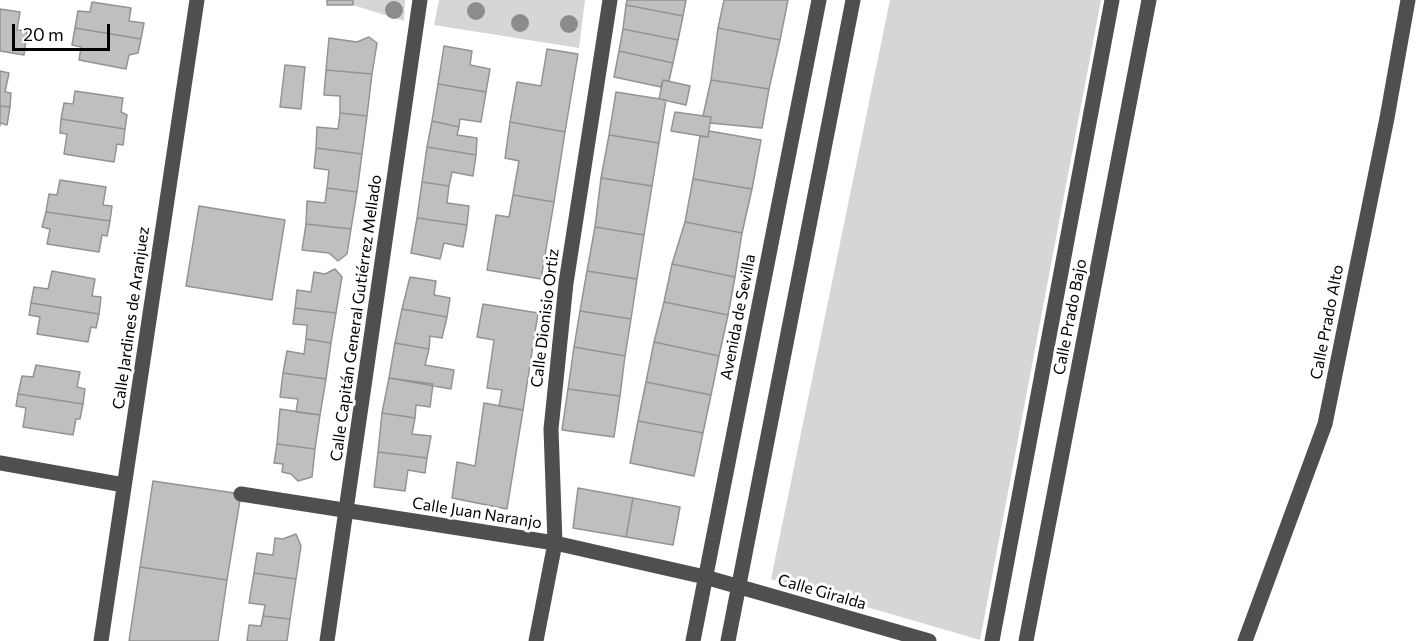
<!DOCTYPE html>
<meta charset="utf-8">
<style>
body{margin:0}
#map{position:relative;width:1419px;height:641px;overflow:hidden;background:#fff;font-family:Commissioner,sans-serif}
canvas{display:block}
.scale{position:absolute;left:12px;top:24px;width:98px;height:27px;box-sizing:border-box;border:3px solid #000;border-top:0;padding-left:8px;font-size:18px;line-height:21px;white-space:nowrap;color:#000;-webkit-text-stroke:4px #fff;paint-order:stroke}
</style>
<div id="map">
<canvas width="1419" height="641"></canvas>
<div class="scale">20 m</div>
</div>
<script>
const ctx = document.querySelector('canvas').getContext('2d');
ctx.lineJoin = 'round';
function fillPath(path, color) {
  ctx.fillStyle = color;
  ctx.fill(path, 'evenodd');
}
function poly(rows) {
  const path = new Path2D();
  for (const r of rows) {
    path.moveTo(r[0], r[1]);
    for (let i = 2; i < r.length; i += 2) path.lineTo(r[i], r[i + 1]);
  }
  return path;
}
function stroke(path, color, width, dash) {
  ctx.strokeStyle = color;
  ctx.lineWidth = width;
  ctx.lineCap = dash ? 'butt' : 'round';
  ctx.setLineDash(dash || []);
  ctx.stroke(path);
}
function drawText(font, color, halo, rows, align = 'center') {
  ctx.font = font + ' Commissioner,sans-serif';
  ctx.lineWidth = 6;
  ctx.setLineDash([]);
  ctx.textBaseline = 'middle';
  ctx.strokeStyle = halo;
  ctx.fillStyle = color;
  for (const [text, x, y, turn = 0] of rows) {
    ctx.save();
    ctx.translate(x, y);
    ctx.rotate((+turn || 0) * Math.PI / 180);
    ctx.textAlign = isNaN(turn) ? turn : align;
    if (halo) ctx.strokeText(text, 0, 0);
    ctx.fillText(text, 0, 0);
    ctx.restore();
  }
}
const green = poly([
 [353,0,405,0,404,21,353,5],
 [439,0,585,0,579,48,434,25],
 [890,0,1101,0,980,640,771,579]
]);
const building = poly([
 [327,0,353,0,353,5,327,5,327,0],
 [627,0,686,0,683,16,626,5,627,0],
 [724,0,788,0,780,40,718,28,724,0],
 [92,2,131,8,129,21,144,23,141,39,75,28,78,11,90,12,92,2],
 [626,5,683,16,678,40,623,29,626,5],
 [0,9,20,12,17,30,27,31,24,55,0,51,0,9],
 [75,28,141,39,138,53,129,55,126,69,79,60,81,47,72,45,75,28],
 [718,28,780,40,769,89,711,80,718,28],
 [623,29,678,40,673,63,619,51,623,29],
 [369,37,377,43,372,74,326,70,329,38,357,42,369,37],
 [444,46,472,51,470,65,490,69,486,92,438,84,444,46],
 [547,49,578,54,565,132,510,122,517,82,541,86,547,49],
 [619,51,673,63,669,81,663,80,661,87,614,77,619,51],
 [285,65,305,67,301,109,280,107,285,65],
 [326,70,372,74,367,116,340,113,340,96,324,95,326,70],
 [0,71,9,73,5,92,11,93,10,107,0,106,0,71],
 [663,80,690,86,686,105,659,99,663,80],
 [711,80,769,89,762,128,710,123,711,117,703,116,711,80],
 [438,84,486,92,481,122,460,119,459,127,432,121,438,84],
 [75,91,123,98,121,112,127,115,125,129,61,119,64,103,73,104,75,91],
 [616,92,666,100,659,143,609,135,616,92],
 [0,106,10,107,7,125,0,123,0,126,0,106],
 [675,112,711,117,708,137,671,131,675,112],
 [340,113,367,116,362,154,316,148,317,127,338,129,340,113],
 [61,119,125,129,123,145,117,144,114,162,64,154,67,134,60,133,61,119],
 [432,121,459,127,457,135,477,138,476,155,427,147,432,121],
 [510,122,565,132,554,202,513,195,519,161,505,158,510,122],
 [709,131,761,140,752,189,693,179,700,136,708,137,709,131],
 [609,135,659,143,652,186,601,178,609,135],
 [427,147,476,155,473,176,452,172,449,186,422,182,427,147],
 [316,148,362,154,357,192,327,188,329,170,314,168,316,148],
 [601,178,652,186,644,235,595,227,601,178],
 [693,179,752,189,742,233,685,222,693,179],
 [60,180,106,187,103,205,112,206,110,221,46,212,49,194,57,195,60,180],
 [422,182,449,186,447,203,469,206,467,225,417,218,422,182],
 [327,188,357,192,351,229,306,224,307,201,325,203,327,188],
 [513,195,554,202,541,279,487,270,496,215,509,217,513,195],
 [199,206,285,220,272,300,186,286,199,206],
 [46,212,110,221,107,236,102,235,99,252,47,244,50,229,42,227,46,212],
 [417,218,467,225,463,247,444,243,440,259,411,253,417,218],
 [685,222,742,233,735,277,672,264,685,222],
 [306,224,351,229,347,254,338,261,329,253,302,250,306,224],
 [595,227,644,235,637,279,587,271,595,227],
 [672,264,735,277,728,315,664,302,672,264],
 [335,269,342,277,336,313,295,308,297,290,311,292,314,272,325,274,335,269],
 [52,271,95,279,92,296,101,297,99,314,31,303,34,287,48,289,52,271],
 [587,271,637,279,631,319,580,311,587,271],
 [410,277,436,281,434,295,450,298,447,317,402,309,410,277],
 [664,302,728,315,719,356,654,342,664,302],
 [31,303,99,314,96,328,91,327,88,342,37,334,40,317,29,315,31,303],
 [483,304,538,313,523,410,499,406,502,390,487,388,494,340,477,337,483,304],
 [295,308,336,313,331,343,306,339,307,325,293,324,295,308],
 [402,309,447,317,442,338,430,336,429,349,395,343,402,309],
 [580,311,631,319,625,356,574,347,580,311],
 [306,339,331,343,326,379,283,373,287,351,304,354,306,339],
 [654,342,719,356,711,395,646,382,654,342],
 [395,343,429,349,425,365,454,370,451,389,389,378,395,343],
 [574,347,625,356,620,396,568,389,574,347],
 [36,365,80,372,77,387,85,389,83,404,18,394,22,376,33,377,36,365],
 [283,373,326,379,320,415,296,412,298,399,280,397,283,373],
 [389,378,433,384,430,407,416,405,415,418,382,413,389,378],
 [646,382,711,395,703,433,638,421,646,382],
 [568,389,620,396,614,437,562,430,568,389],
 [18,394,83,404,80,419,76,419,73,435,23,427,26,408,16,406,18,394],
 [484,403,523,410,507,509,452,498,457,462,475,466,484,403],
 [280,409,320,415,315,449,277,444,280,409],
 [382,413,415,418,412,434,431,436,427,458,378,452,382,413],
 [638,421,703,433,694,476,630,463,638,421],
 [277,444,315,449,312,477,298,481,291,474,282,472,283,464,274,463,277,444],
 [378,452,427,458,425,473,408,470,405,491,374,487,378,452],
 [153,481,241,494,227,580,140,567,153,481],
 [578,488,633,498,626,537,573,528,578,488],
 [633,498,680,507,673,545,626,537,633,498],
 [296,534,301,546,296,579,254,573,257,553,273,555,275,538,283,539,296,534],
 [140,567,227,580,218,641,129,641,140,567],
 [254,573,296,579,290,619,263,616,265,605,249,603,254,573],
 [263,616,290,619,287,641,247,641,249,625,261,626,263,616]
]);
const minor = poly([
 [0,463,124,485],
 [241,494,555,543,705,577,929,641],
 [101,641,197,0],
 [327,641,420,0],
 [536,641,555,543,551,429,566,283,610,0],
 [693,641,819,0],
 [728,641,853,0],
 [992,641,1112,0],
 [1026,641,1149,0],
 [1245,641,1325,424,1387,118,1408,0]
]);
const trees = [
 [394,10],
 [476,11],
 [520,23],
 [569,24]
];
const streetNames = [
 ["Avenida de Sevilla",738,317,-79],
 ["Calle Prado Bajo",1070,317,-79],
 ["Calle Jardines de Aranjuez",131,318,-82],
 ["Calle Capitán General Gutiérrez Mellado",356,318,-82],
 ["Calle Dionisio Ortiz",545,318,-83],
 ["Calle Prado Alto",1327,322,-79],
 ["Calle Juan Naranjo",477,513,9],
 ["Calle Giralda",822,592,16]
];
fillPath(green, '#d6d6d6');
fillPath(building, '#bfbfbf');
stroke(building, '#939393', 1.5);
stroke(minor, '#4f4f4f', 15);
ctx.fillStyle = '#8c8c8c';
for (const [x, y] of trees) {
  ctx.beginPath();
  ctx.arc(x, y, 9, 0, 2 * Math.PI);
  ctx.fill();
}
drawText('16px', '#000', '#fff', streetNames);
</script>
